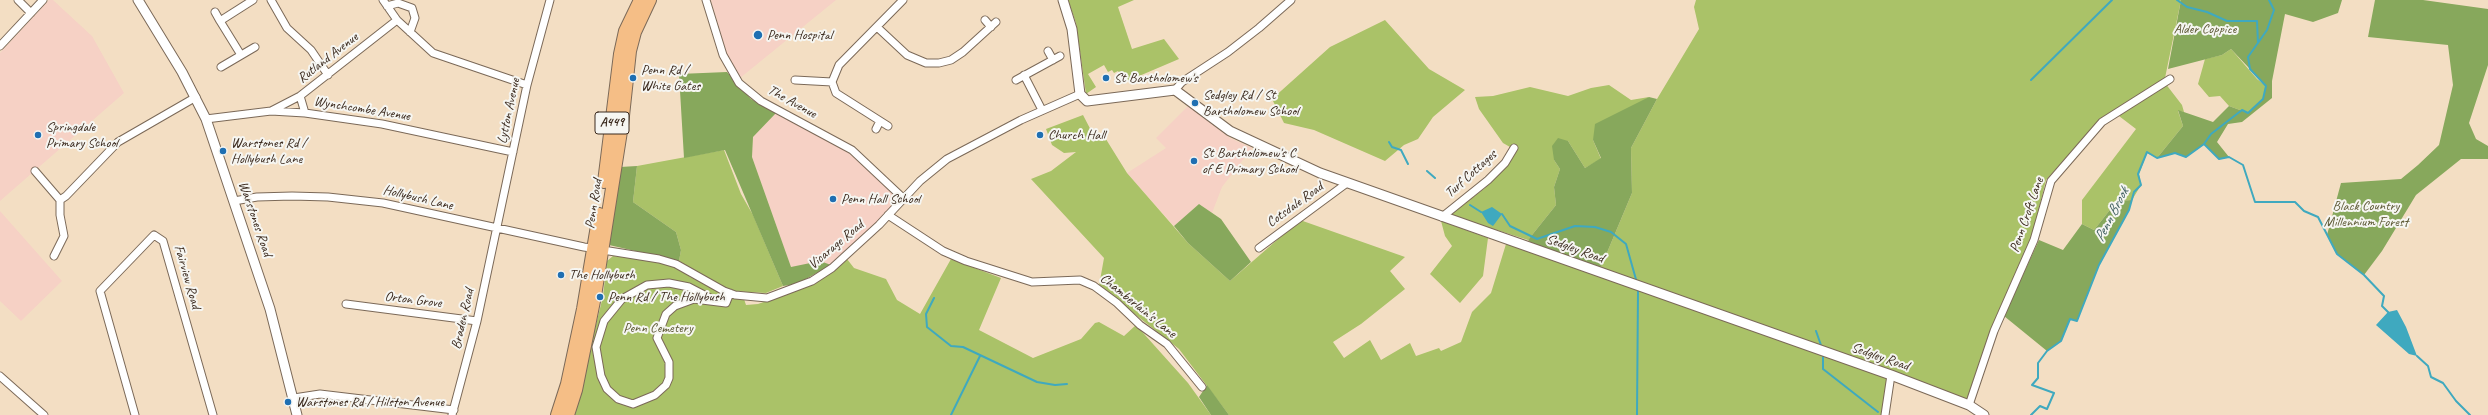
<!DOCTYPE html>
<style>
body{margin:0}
canvas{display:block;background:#f3dec3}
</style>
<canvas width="2488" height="415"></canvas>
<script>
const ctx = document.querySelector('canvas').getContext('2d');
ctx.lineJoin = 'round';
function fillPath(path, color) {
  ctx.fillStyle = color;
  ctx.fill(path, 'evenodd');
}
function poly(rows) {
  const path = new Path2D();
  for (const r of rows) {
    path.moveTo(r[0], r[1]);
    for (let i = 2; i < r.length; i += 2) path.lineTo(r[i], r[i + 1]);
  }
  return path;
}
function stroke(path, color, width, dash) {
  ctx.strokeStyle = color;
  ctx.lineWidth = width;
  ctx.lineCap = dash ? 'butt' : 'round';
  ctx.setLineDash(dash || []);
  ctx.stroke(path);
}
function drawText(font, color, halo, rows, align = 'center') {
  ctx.font = font + ' Caveat,sans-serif';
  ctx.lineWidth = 4;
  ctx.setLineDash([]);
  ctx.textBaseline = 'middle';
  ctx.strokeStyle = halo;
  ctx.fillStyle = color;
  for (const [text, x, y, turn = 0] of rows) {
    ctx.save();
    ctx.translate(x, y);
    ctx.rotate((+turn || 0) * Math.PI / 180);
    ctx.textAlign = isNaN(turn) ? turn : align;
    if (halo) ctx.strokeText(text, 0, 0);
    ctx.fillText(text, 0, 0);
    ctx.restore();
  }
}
const built = poly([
 [49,0,53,0,92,36,124,93,0,201,0,53],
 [711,0,836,0,740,78,728,59],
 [1188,106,1230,138,1252,148,1222,187,1212,213,1199,204,1174,226,1127,173,1166,148,1156,138],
 [776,113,843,148,899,198,872,229,822,272,797,284,752,157,753,137],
 [0,211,62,281,21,321,0,301]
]);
const green = poly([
 [1068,0,1134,0,1118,7,1132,49,1164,39,1179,59,1125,82,1118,71,1114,73,1112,70,1108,72,1104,65,1088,74,1096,87,1086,94,1076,23],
 [1696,0,2181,0,2165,78,2102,118,2046,180,2032,237,1989,334,1967,401,1633,281,1601,267,1632,193,1631,148,1657,99,1699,29,1694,7],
 [1385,20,1429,69,1465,90,1433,117,1418,139,1404,145,1385,161,1314,130,1284,123,1272,99,1330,47],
 [2231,49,2257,79,2266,86,2263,99,2248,113,2229,106,2220,96,2209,97,2198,84,2205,59,2222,55],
 [2165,83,2182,105,2184,112,2178,111,2183,126,2157,158,2147,153,2139,174,2141,185,2132,200,2117,201,2094,230,2082,224,2082,200,2136,129,2119,116],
 [1609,85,1631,100,1649,97,1593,140,1601,159,1585,168,1568,141,1554,160,1560,169,1554,187,1556,205,1528,240,1450,215,1485,188,1517,151,1503,143,1479,109,1475,97,1493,96,1530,87,1568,96,1591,88],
 [1083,115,1096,140,1104,136,1127,173,1188,243,1230,281,1300,220,1405,257,1390,271,1405,289,1361,324,1333,342,1344,358,1370,340,1381,360,1410,343,1416,356,1439,348,1441,351,1461,342,1472,312,1491,293,1506,244,1887,378,1882,415,1229,415,1179,349,1099,286,1104,258,1031,179,1051,171,1076,152,1064,153,1052,145,1046,129],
 [724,150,741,194,753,215,783,286,766,293,731,291,679,261,681,250,676,232,633,202,637,166],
 [1441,221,1488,238,1483,276,1460,303,1430,274,1452,246,1445,236],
 [613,256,662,262,685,272,690,277,709,286,744,299,746,305,758,304,815,284,847,259,854,268,886,279,897,300,920,314,951,259,1001,278,979,330,1033,358,1081,339,1095,323,1099,322,1124,336,1136,325,1188,383,1211,415,574,415,603,296,607,261]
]);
const forest = poly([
 [2181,0,2342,0,2338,13,2313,22,2285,14,2272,81,2272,98,2242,122,2228,124,2217,142,2229,157,2219,159,2204,144,2186,157,2174,153,2157,158,2183,126,2178,110,2213,122,2229,106,2248,113,2263,99,2266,86,2231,49,2222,55,2168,69],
 [2375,0,2423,0,2488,9,2488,65,2469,123,2476,139,2488,146,2488,159,2461,159,2416,195,2382,251,2364,275,2337,254,2327,235,2341,183,2401,179,2418,165,2439,145,2453,85,2448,45,2368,37],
 [727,72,751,99,776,113,753,137,752,157,791,267,820,261,831,265,797,284,783,286,725,150,684,158,679,74],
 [1649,97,1657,99,1631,148,1632,193,1601,267,1532,244,1528,240,1556,205,1554,187,1560,169,1554,160,1552,146,1558,138,1568,141,1585,168,1601,158,1593,140,1595,124],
 [637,166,633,202,676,232,681,250,679,261,609,245,620,167],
 [2132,200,2129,210,2099,265,2077,321,2070,319,2061,341,2047,351,2004,316,2039,240,2063,250,2082,224,2094,230,2117,201],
 [1199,204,1221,219,1251,262,1230,281,1188,243,1174,226],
 [1207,385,1229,415,1211,415,1199,397]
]);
const water = poly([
 [1492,207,1502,214,1493,226,1488,223,1481,212],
 [2397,310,2406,327,2417,356,2409,354,2376,325,2388,312]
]);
const stream = poly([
 [2177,0,2187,7,2207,12,2227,21,2257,21,2258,43],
 [2031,80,2112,0],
 [1389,142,1392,147,1401,150,1408,164],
 [2204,144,2219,159,2229,157,2243,165,2255,202,2295,202,2304,211,2318,217,2337,254,2364,275,2384,296,2382,306,2388,312],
 [1427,171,1435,178],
 [1470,205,1481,212],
 [1502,214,1510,226,1537,239,1575,226,1595,227,1611,232,1626,244,1637,283],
 [934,298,926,314,927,327,951,346,963,347,1037,382,1055,385,1067,384],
 [1816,331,1822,348],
 [1823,354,1823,369,1878,412],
 [2417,356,2428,366,2431,377,2443,383,2456,401,2470,415],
 [951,415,980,356],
 [1637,415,1638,289],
 [2031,415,2040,406,2047,409,2054,393,2032,385,2038,378,2038,363,2047,351,2061,341,2070,319,2077,321,2099,265,2129,210,2134,192,2141,185,2138,174,2147,152,2157,158,2175,153,2186,157,2204,144,2211,134,2242,110,2248,113,2263,99,2266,86,2250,69,2248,57,2267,30,2274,10,2269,0]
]);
const minor = poly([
 [18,0,31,13],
 [271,0,287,28,311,50,328,75],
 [383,0,397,20,433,53,527,85],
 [706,0,723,55,739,83,761,101,852,150,903,198],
 [387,6,398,3,412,8,415,18,410,32],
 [215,12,220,21],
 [985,20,991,27],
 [877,27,907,55,926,63,939,63,951,60,963,52,996,22],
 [0,46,43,0],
 [1048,51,1053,60],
 [241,55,220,21,253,0],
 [221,67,255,47],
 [1024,75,1042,110],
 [795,80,832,82],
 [1016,80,1060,56],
 [1175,90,1182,82,1228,52,1259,28,1291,0],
 [300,96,305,113],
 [271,111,300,96,397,20],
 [206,119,271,111,305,113,382,124,513,152],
 [888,126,836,93,832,82,839,65,903,0],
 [876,129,880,121],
 [35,171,60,200,66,196,118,142,196,97],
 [234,201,257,197,292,196,328,197,383,203,584,247,659,259,676,264,724,291,735,295,767,298,812,281,832,268,879,225,920,181,947,159,1021,120,1080,94],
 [888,215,943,251,966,261,1032,282,1080,280,1094,286,1117,303,1140,325,1167,344,1202,387],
 [1442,217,1488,180,1505,163,1514,148],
 [1259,248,1347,183],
 [54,256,64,236,60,215,60,200],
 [714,300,689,287,669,283,647,285,622,299,604,321,596,347,601,376,607,389,618,399,633,404,655,395,666,385,669,378,669,362,657,338,666,314,675,306,694,299,726,303,730,293],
 [346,304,477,321],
 [0,376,44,415],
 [294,398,320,394,454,410],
 [1969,405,1994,331,2034,240,2051,181,2102,122,2170,79],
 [135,415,100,291,154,235,163,241,213,415],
 [452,415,477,321,527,85,550,0],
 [1885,415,1891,375]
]);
const tertiary = poly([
 [138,0,182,72,206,119,270,309,297,415],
 [1063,0,1072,29,1080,94,1087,101,1175,90,1230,131,1320,173,1891,375,1969,405,1984,415]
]);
const trunk = poly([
 [604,182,620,54,625,31,640,0],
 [557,415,567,384,583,309,599,214],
 [568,415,576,390,595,296,622,125,630,51,635,32,650,0]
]);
const markers = [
 [758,35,5,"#1f6fb2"],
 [633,78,4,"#1f6fb2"],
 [1106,78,4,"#1f6fb2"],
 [1195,103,4,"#1f6fb2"],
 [38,135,4,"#1f6fb2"],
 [1040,135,4,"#1f6fb2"],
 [223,151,4,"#1f6fb2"],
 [1194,161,4,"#1f6fb2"],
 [833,199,4,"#1f6fb2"],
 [561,275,4,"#1f6fb2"],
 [600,297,4,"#1f6fb2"],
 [288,402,4,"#1f6fb2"]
];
const shields = [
 [612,123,34]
];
const shieldNames = [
 ["A449",612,123]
];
const parkNames = [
 ["Alder Coppice",2205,29],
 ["Black Country",2366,206],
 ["Millennium Forest",2366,222],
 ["Penn Cemetery",658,328]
];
const poiNames = [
 ["Penn Hospital",767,35],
 ["Penn Rd /",641,70],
 ["White Gates",641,86],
 ["St Bartholomew's",1114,78],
 ["Sedgley Rd / St",1203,95],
 ["Bartholomew School",1203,111],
 ["Springdale",46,127],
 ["Primary School",46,143],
 ["Church Hall",1048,135],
 ["Warstones Rd /",231,143],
 ["Hollybush Lane",231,159],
 ["St Bartholomew's C",1202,153],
 ["of E Primary School",1202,169],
 ["Penn Hall School",841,199],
 ["The Hollybush",569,275],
 ["Penn Rd / The Hollybush",608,297],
 ["Warstones Rd / Hilston Avenue",296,402]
];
const streetNames = [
 ["Rutland Avenue",328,58,-38],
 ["The Avenue",792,102,29],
 ["Wynchcombe Avenue",362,109,9],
 ["Lytton Avenue",509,111,-78],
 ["Turf Cottages",1471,174,-42],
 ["Hollybush Lane",418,198,13],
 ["Penn Road",594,204,-81],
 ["Cotsdale Road",1295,205,-36],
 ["Penn Croft Lane",2027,215,-71],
 ["Warstones Road",255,219,71],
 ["Vicarage Road",836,245,-40],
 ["Sedgley Road",1575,249,20],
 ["Fairview Road",187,277,74],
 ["Orton Grove",413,300,7],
 ["Chamberlain's Lane",1138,306,39],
 ["Braden Road",463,319,-77],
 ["Sedgley Road",1880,357,19]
];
const waterNames = [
 ["Penn Brook",2112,215,-63]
];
fillPath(built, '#f6d1c5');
fillPath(green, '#aac268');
fillPath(forest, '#87a85c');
fillPath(water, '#3fa9bf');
stroke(stream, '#3fa9bf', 2);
stroke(minor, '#7b6958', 9);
stroke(tertiary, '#7b6958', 11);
stroke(trunk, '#7b6958', 14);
stroke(minor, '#fff', 7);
stroke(tertiary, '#fff', 9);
stroke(trunk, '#f5be86', 12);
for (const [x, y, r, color] of markers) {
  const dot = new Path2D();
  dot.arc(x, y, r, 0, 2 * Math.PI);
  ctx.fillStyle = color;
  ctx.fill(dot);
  stroke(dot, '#f6f6f2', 1.5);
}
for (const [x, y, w] of shields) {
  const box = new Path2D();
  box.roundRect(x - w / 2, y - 11, w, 22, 3);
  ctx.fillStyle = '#f6f6f2';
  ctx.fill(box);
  stroke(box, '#3b2a1e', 1);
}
drawText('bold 13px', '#3b2a1e', null, shieldNames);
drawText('14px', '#5c5834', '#f6f6f2', parkNames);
drawText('14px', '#3b2a1e', '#f6f6f2', poiNames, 'left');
drawText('14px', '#3b2a1e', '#f6f6f2', streetNames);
drawText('italic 15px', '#3d5d5e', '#f6f6f2', waterNames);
</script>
